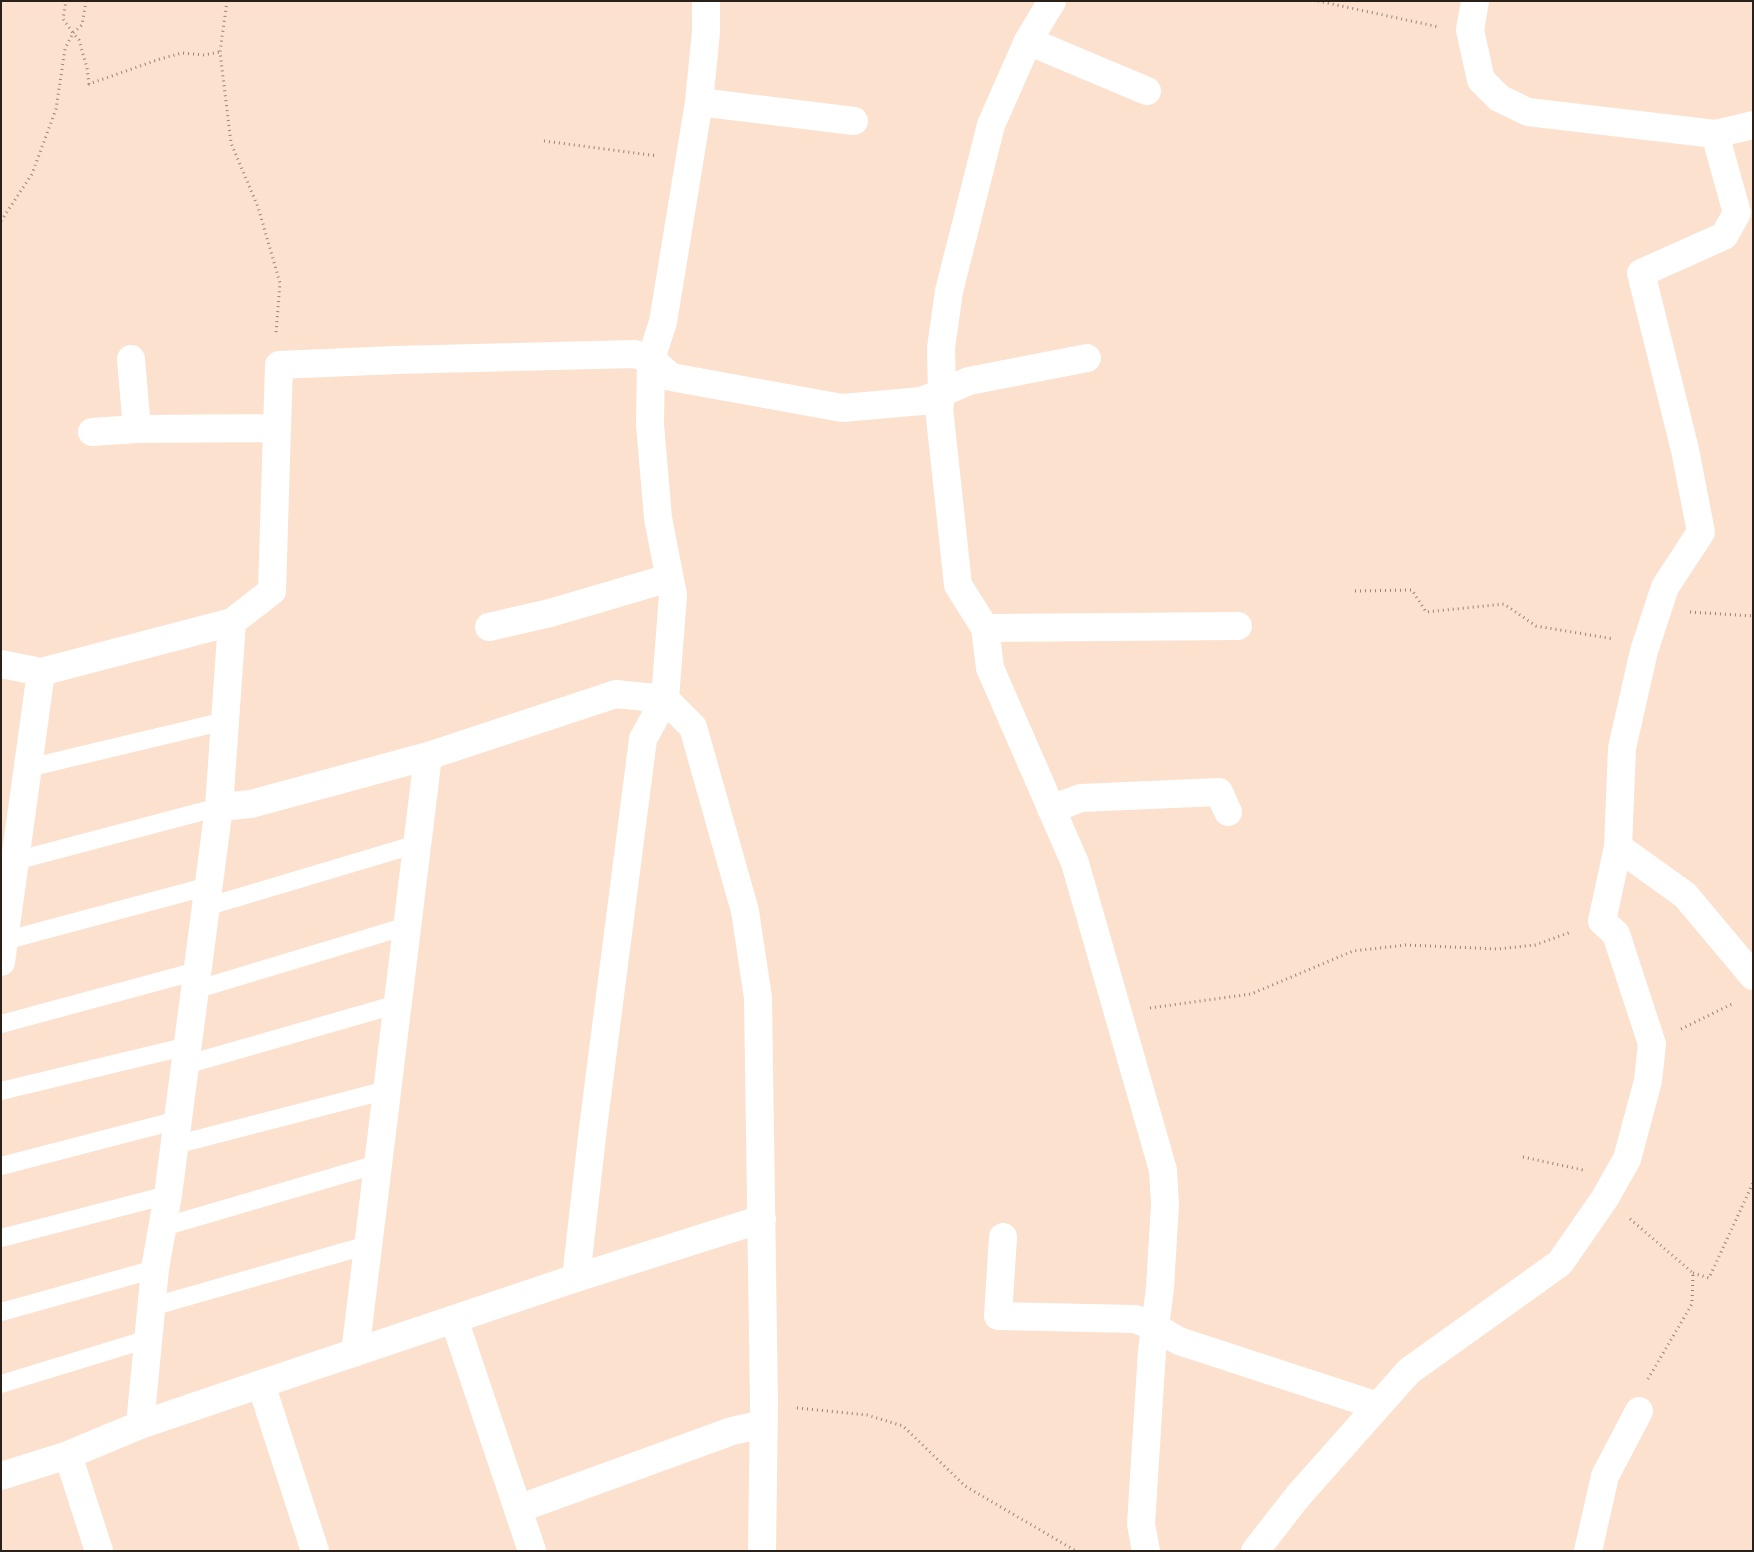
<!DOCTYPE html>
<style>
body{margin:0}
#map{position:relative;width:1754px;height:1552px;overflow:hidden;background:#fbe1ce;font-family:Roboto,sans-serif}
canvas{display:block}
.frame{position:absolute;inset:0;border:2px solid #292019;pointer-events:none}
</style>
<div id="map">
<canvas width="1754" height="1552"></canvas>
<div class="frame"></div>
</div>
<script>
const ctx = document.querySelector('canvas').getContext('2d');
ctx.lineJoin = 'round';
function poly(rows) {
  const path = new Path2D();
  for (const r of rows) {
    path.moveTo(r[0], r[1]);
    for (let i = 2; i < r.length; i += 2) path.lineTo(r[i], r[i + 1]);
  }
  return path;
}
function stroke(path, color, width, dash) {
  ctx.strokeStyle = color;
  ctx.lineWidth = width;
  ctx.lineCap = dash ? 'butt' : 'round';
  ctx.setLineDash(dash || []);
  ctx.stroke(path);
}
const path = poly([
 [86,1,82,25,73,33,79,40,87,68,89,84,160,59,182,53,204,55,220,52],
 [227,1,220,52,231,143,258,207,280,283,276,333],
 [1318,1,1439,27],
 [544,141,658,156],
 [1,221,32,174,56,109,65,49,73,33,63,19,66,1],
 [1355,591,1412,590,1426,612,1504,604,1536,626,1614,639],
 [1690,612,1753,616],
 [1150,1008,1251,994,1353,951,1406,945,1498,949,1535,945,1571,932],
 [1681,1029,1734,1003],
 [1523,1157,1583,1170],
 [1630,1219,1693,1273,1692,1304,1648,1379],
 [1693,1273,1709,1278,1753,1183],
 [797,1408,867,1415,903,1426,965,1486,1076,1551]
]);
const lane = poly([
 [28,768,225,721],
 [15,861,219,807],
 [206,907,417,844],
 [4,941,209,886],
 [195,990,407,926],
 [1,1024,197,971],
 [185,1065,398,1004],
 [1,1091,188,1046],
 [175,1145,387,1090],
 [1,1166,178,1120],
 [163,1227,378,1164],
 [1,1238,168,1195],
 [151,1307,368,1245],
 [1,1312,155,1269],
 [1,1384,148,1339]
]);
const street = poly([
 [1052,1,1028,41,991,125,949,291,941,348,942,394,939,408,958,585,985,628,990,668,1075,863,1163,1170,1165,1204,1160,1288,1152,1351,1141,1524,1146,1551],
 [1475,1,1470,30,1481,80,1499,98,1528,112,1715,134,1753,125],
 [1028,41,1147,91],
 [699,102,854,121],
 [131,359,137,429,277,428,272,591,232,622],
 [277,428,279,365,396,360,634,354,651,359,671,377,842,408,922,401,969,381,1087,358],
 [92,432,137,429],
 [489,627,550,613,669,578],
 [985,628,1238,626],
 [1,664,41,672],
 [1051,809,1081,798,1219,792,1228,812],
 [1618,847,1685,895,1753,976],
 [1,962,41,672,232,622,219,807],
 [1003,1237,998,1316,1135,1319,1155,1327,1179,1341,1378,1406],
 [576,1278,593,1128,643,739,665,699,673,595,658,518,650,424,651,359,663,322,699,102,706,32,706,1],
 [454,1319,532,1551],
 [355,1353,428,756],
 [261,1384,315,1551],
 [140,1425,155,1269,168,1195,219,807,251,804,428,756,616,694,665,699,693,727,745,911,758,998,764,1404,762,1551],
 [68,1455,99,1551],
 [1,1476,68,1455,140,1425,261,1384,576,1278,762,1219],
 [518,1509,732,1431,764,1424],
 [1255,1551,1298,1496,1409,1371,1560,1263,1605,1198,1627,1159,1648,1081,1652,1044,1616,934,1602,921,1618,847,1622,748,1644,651,1665,587,1701,532,1685,450,1641,273,1724,236,1737,213,1715,134],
 [1588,1551,1605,1476,1639,1411]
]);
stroke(path, '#978578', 3, [1, 4]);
stroke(lane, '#fff', 18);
stroke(street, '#fff', 28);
</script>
